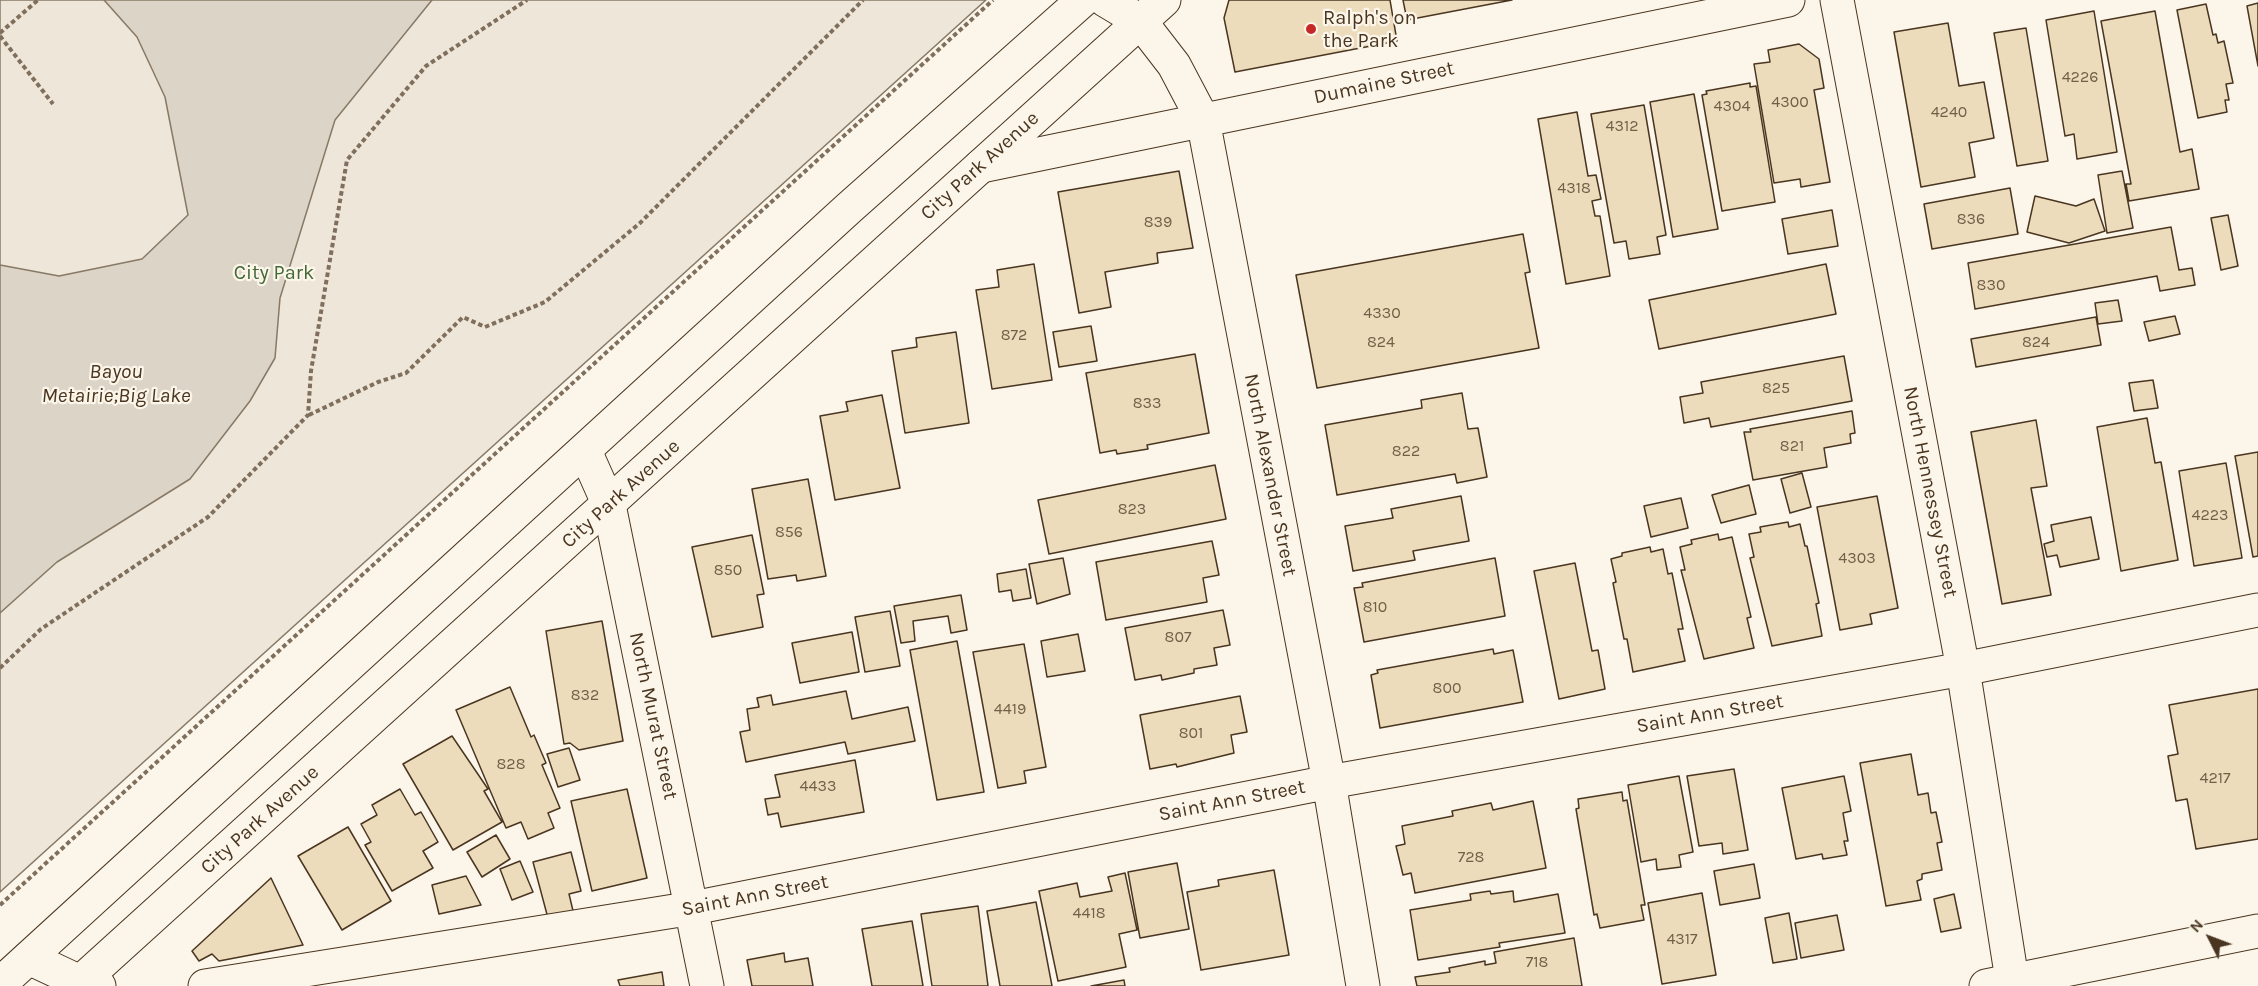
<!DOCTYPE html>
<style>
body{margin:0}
#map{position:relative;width:2258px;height:986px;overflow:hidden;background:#fbf6e9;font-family:Karla,sans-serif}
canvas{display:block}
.north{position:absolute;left:2180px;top:908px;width:60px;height:60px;-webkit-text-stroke:4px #fbf6e9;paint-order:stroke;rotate:312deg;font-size:16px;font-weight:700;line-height:24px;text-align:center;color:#4a3520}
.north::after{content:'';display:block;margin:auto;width:21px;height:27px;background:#4a3520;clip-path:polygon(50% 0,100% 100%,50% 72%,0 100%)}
</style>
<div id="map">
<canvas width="2258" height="986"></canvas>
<div class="north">N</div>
</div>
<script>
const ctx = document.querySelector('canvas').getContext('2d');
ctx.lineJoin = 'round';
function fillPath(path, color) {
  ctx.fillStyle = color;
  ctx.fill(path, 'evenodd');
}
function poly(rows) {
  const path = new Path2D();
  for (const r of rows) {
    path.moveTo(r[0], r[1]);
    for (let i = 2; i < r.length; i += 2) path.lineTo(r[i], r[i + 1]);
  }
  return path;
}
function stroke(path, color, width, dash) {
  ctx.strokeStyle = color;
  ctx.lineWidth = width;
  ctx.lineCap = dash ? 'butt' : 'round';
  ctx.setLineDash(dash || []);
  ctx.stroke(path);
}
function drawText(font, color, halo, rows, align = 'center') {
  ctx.font = font + ' Karla,sans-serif';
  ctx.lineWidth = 4.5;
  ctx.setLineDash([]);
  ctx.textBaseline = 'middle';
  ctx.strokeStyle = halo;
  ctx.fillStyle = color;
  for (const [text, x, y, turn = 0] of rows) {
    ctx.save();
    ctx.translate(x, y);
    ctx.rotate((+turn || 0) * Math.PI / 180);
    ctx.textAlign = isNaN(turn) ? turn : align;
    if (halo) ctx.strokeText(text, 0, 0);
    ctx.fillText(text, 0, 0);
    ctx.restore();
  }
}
const green = poly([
 [0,0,986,0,0,892,0,0]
]);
const water = poly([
 [104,0,432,0,335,120,280,298,275,358,250,401,190,479,57,562,0,613,0,265,59,276,142,259,188,215,165,97,137,37,104,0]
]);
const building = poly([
 [1229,0,1390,0,1397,41,1235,72,1224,18,1229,0],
 [1403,0,1512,0,1407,20,1403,0],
 [2258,3,2258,66,2247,6,2258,3],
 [2206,4,2213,35,2216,34,2218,43,2224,41,2233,83,2226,84,2229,100,2225,100,2227,112,2198,118,2177,10,2206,4],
 [2094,11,2117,152,2077,159,2074,134,2065,136,2046,20,2094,11],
 [2155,11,2180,152,2192,149,2199,189,2129,201,2126,184,2131,184,2101,21,2155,11],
 [1948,23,1959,86,1984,82,1994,138,1969,143,1975,177,1921,187,1894,32,1948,23],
 [2026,28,2048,161,2017,166,1994,33,2026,28],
 [1799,44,1819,59,1824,88,1814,90,1830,182,1801,187,1800,179,1774,183,1754,64,1770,62,1768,50,1799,44],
 [1750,83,1750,87,1756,86,1775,202,1722,211,1702,95,1707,94,1706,91,1750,83],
 [1694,94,1718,229,1673,237,1650,102,1694,94],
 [1644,105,1666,235,1657,237,1660,254,1629,259,1626,241,1614,243,1591,114,1644,105],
 [1577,112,1588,176,1596,175,1601,199,1592,201,1595,216,1600,216,1610,276,1566,284,1538,119,1577,112],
 [1179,171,1193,248,1157,253,1158,263,1105,272,1111,307,1079,313,1058,192,1179,171],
 [2122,171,2133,228,2107,233,2098,175,2122,171],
 [2010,188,2018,234,1932,249,1924,204,2010,188],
 [2035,196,2076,206,2094,199,2105,231,2069,243,2027,232,2035,196],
 [1832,210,1838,246,1788,254,1782,219,1832,210],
 [2228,215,2238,266,2221,270,2211,218,2228,215],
 [2171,227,2179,270,2192,268,2195,285,2160,291,2157,276,1975,309,1968,263,2171,227],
 [1523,234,1530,272,1525,273,1539,348,1317,388,1296,275,1523,234],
 [1034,264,1052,380,992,389,976,290,999,287,997,270,1034,264],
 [1826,264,1836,314,1659,349,1649,300,1826,264],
 [2118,300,2122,321,2098,324,2095,303,2118,300],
 [2175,316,2180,334,2149,341,2144,322,2175,316],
 [2096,317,2101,345,1976,367,1971,339,2096,317],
 [1091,326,1097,361,1059,367,1053,332,1091,326],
 [956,332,969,423,905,433,892,351,917,347,916,338,956,332],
 [1195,354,1209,433,1147,445,1148,449,1117,454,1116,450,1100,453,1086,373,1195,354],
 [1844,356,1852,401,1711,427,1709,418,1684,423,1680,397,1703,393,1701,382,1844,356],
 [2153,380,2158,408,2134,411,2129,383,2153,380],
 [1462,393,1468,429,1478,428,1487,477,1457,483,1455,474,1337,495,1325,425,1422,408,1421,400,1462,393],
 [882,395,900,488,835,500,820,416,848,411,846,402,882,395],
 [1852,411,1855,433,1850,434,1851,443,1824,448,1827,467,1753,480,1744,432,1751,432,1750,429,1852,411],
 [2147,418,2155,463,2161,462,2178,560,2121,571,2097,427,2147,418],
 [2036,420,2047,486,2031,488,2051,595,2002,604,1971,432,2036,420],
 [2258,452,2258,556,2253,557,2235,456,2258,452],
 [2226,463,2242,558,2194,566,2179,471,2226,463],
 [1215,465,1226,519,1049,554,1038,500,1215,465],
 [1802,473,1811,507,1790,513,1781,479,1802,473],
 [808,479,826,576,797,581,796,575,768,579,752,489,808,479],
 [1749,485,1756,514,1721,523,1712,495,1749,485],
 [1461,496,1469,541,1413,551,1415,560,1353,571,1345,526,1393,518,1391,509,1461,496],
 [1877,496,1898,608,1870,614,1872,624,1840,630,1817,507,1877,496],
 [1681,498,1688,528,1651,537,1644,506,1681,498],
 [2091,517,2099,559,2060,567,2057,555,2047,557,2044,544,2054,541,2051,525,2091,517],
 [1788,522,1789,527,1800,524,1805,546,1807,546,1819,603,1816,604,1822,636,1772,646,1750,558,1754,557,1749,534,1761,532,1760,527,1788,522],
 [1718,534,1719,540,1732,537,1751,617,1747,618,1754,648,1704,659,1681,570,1685,570,1680,547,1692,544,1691,540,1718,534],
 [752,535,764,594,757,595,763,627,712,637,692,547,752,535],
 [1212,541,1219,575,1203,578,1207,602,1106,620,1096,562,1212,541],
 [1650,547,1651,552,1663,549,1668,574,1672,573,1683,629,1678,629,1685,661,1633,672,1627,639,1624,639,1613,583,1616,582,1611,559,1622,556,1622,553,1650,547],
 [1063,558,1070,594,1037,604,1029,564,1063,558],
 [1495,558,1505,616,1364,642,1354,588,1363,587,1362,583,1495,558],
 [1575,563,1592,651,1598,650,1605,689,1559,699,1534,571,1575,563],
 [1026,569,1031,598,1013,601,1011,590,999,592,997,574,1026,569],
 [961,595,967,630,951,633,948,616,913,621,915,641,901,643,894,606,961,595],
 [1223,610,1230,645,1214,648,1217,665,1194,669,1194,673,1162,680,1161,675,1135,680,1125,628,1223,610],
 [890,611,900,666,865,672,855,617,890,611],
 [602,621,623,741,579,750,570,743,564,744,546,631,602,621],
 [852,632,859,672,800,683,792,643,852,632],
 [1078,634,1085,671,1047,677,1041,641,1078,634],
 [957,641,984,792,937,800,910,650,957,641],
 [1024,644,1046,767,1024,771,1026,783,998,788,973,652,1024,644],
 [1493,649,1494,654,1513,650,1523,702,1380,728,1371,675,1378,673,1377,670,1493,649],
 [510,687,531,737,534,735,546,763,542,765,560,808,548,813,554,828,528,839,521,822,506,828,456,710,510,687],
 [2258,689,2258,839,2196,849,2187,799,2176,801,2168,756,2178,754,2169,705,2258,689],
 [846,691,852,719,908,707,915,741,848,754,845,742,746,762,740,732,750,730,747,709,759,707,757,698,771,695,773,705,846,691],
 [1240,696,1247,732,1231,735,1234,753,1177,767,1176,764,1150,769,1140,715,1240,696],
 [452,736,488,789,484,791,502,822,453,850,403,764,452,736],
 [569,748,580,780,558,787,547,754,569,748],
 [1911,754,1918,795,1928,793,1931,813,1936,812,1942,842,1937,843,1942,870,1922,874,1922,879,1917,881,1921,900,1886,906,1860,763,1911,754],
 [855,760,864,812,781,827,778,813,768,815,765,799,780,797,775,775,855,760],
 [1734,769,1748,850,1723,854,1722,843,1699,846,1687,776,1734,769],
 [1679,776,1693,852,1679,855,1681,867,1657,870,1656,859,1641,862,1628,785,1679,776],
 [1844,776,1851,811,1843,813,1848,841,1844,841,1847,855,1823,859,1822,854,1796,859,1782,788,1844,776],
 [400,789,415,815,421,812,438,842,423,851,433,868,392,891,365,845,371,842,361,824,377,815,372,805,400,789],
 [627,789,647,878,592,891,571,801,627,789],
 [1622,792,1623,801,1627,800,1645,905,1641,905,1644,920,1600,928,1597,914,1594,915,1576,809,1579,808,1578,799,1622,792],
 [1533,801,1546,868,1415,893,1411,873,1403,875,1396,846,1405,844,1402,826,1453,816,1452,811,1491,803,1493,810,1533,801],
 [348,827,391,901,342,930,298,856,348,827],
 [496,835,510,859,482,877,467,852,496,835],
 [571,852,581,891,569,894,574,915,549,922,533,862,571,852],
 [520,861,533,892,512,900,500,869,520,861],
 [1177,863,1189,929,1140,938,1128,872,1177,863],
 [1754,864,1760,898,1720,905,1714,871,1754,864],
 [1274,870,1289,955,1201,970,1187,892,1219,886,1218,880,1274,870],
 [1125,873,1137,930,1119,934,1126,967,1058,981,1039,891,1077,883,1080,897,1112,891,1108,877,1125,873],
 [466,876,481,905,439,914,432,885,466,876],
 [271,878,303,945,219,961,212,954,199,961,192,951,271,878],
 [1490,891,1491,894,1513,891,1514,902,1558,894,1565,933,1499,943,1500,947,1418,960,1410,910,1471,900,1470,894,1490,891],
 [1702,893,1716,975,1662,984,1648,903,1702,893],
 [1954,894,1961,928,1941,932,1934,899,1954,894],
 [1036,902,1052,986,1000,986,987,911,1036,902],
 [978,906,988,986,932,986,921,914,978,906],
 [1789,913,1797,959,1773,963,1765,918,1789,913],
 [1837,915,1844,950,1801,958,1795,923,1837,915],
 [912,921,923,986,872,986,862,929,912,921],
 [1574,938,1582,986,1417,986,1415,977,1450,972,1449,968,1485,961,1485,965,1496,963,1494,952,1574,938],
 [784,953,785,962,808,958,813,986,752,986,747,960,784,953],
 [662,972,664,986,620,986,618,980,662,972],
 [1124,980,1125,986,1091,986,1124,980]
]);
const path = poly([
 [0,33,38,0],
 [0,36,53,104],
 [309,415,378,382,406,373,463,317,485,327,545,302,640,223,863,0],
 [0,668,41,629,208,517,308,415,311,371,347,160,426,66,527,0],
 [0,905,993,0]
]);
const minor = poly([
 [1105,0,1140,21,1174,65,1203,120,1329,782,1363,986],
 [1837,0,1963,669,2013,986],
 [981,166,1788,0],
 [585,451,609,505,707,986],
 [29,958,80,982,99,986],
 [205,986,693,908,1329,782,1963,669,2258,610]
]);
const tertiary = poly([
 [1986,986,2258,931]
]);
const secondary = poly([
 [0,984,849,208,1083,0],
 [76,986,1164,0]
]);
const markers = [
 [1311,29,6,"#c62828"]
];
const numberNames = [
 ["4226",2080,77],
 ["4300",1790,102],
 ["4304",1732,106],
 ["4240",1949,112],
 ["4312",1622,126],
 ["4318",1574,188],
 ["836",1971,219],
 ["839",1158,222],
 ["830",1991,285],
 ["4330",1382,313],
 ["872",1014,335],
 ["824",1381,342],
 ["824",2036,342],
 ["825",1776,388],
 ["833",1147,403],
 ["821",1792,446],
 ["822",1406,451],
 ["823",1132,509],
 ["4223",2210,515],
 ["856",789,532],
 ["4303",1857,558],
 ["850",728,570],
 ["810",1375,607],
 ["807",1178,637],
 ["800",1447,688],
 ["832",585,695],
 ["4419",1010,709],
 ["801",1191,733],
 ["828",511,764],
 ["4217",2215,778],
 ["4433",818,786],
 ["728",1471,857],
 ["4418",1089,913],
 ["4317",1682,939],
 ["718",1537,962]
];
const poiNames = [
 ["Ralph's on",1323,18],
 ["the Park",1323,41]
];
const streetNames = [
 ["Dumaine Street",1384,83,-12],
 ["City Park Avenue",980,166,-42],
 ["North Alexander Street",1270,475,79],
 ["North Hennessey Street",1930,492,79],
 ["City Park Avenue",621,494,-42],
 ["Saint Ann Street",1710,714,-10],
 ["North Murat Street",653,716,78],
 ["Saint Ann Street",1232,801,-11],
 ["City Park Avenue",260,820,-42],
 ["Saint Ann Street",755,896,-11]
];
const parkNames = [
 ["City Park",274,273]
];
const waterNames = [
 ["Bayou",116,372],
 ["Metairie;Big Lake",116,396]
];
fillPath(green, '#ede6d9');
stroke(green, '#887966', 1.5);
fillPath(water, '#dcd4c6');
stroke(water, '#887966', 1.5);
fillPath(building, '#ecdcbc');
stroke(building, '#4a3520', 1.5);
stroke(minor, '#4a3520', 35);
stroke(tertiary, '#4a3520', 35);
stroke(secondary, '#4a3520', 35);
stroke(path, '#7f6f5c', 4, [4.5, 3]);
stroke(minor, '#fbf6e9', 33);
stroke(tertiary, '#fbf6e9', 33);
stroke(secondary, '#fbf6e9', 33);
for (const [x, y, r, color] of markers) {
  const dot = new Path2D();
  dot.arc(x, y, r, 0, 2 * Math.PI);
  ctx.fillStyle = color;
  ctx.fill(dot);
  stroke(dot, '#fbf6e9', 2);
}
drawText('16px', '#725f47', null, numberNames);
drawText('20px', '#4a3520', '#fbf6e9', poiNames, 'left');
drawText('20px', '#4a3520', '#fbf6e9', streetNames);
drawText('20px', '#436837', '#fbf6e9', parkNames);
drawText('italic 21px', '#4a3520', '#fbf6e9', waterNames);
</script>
